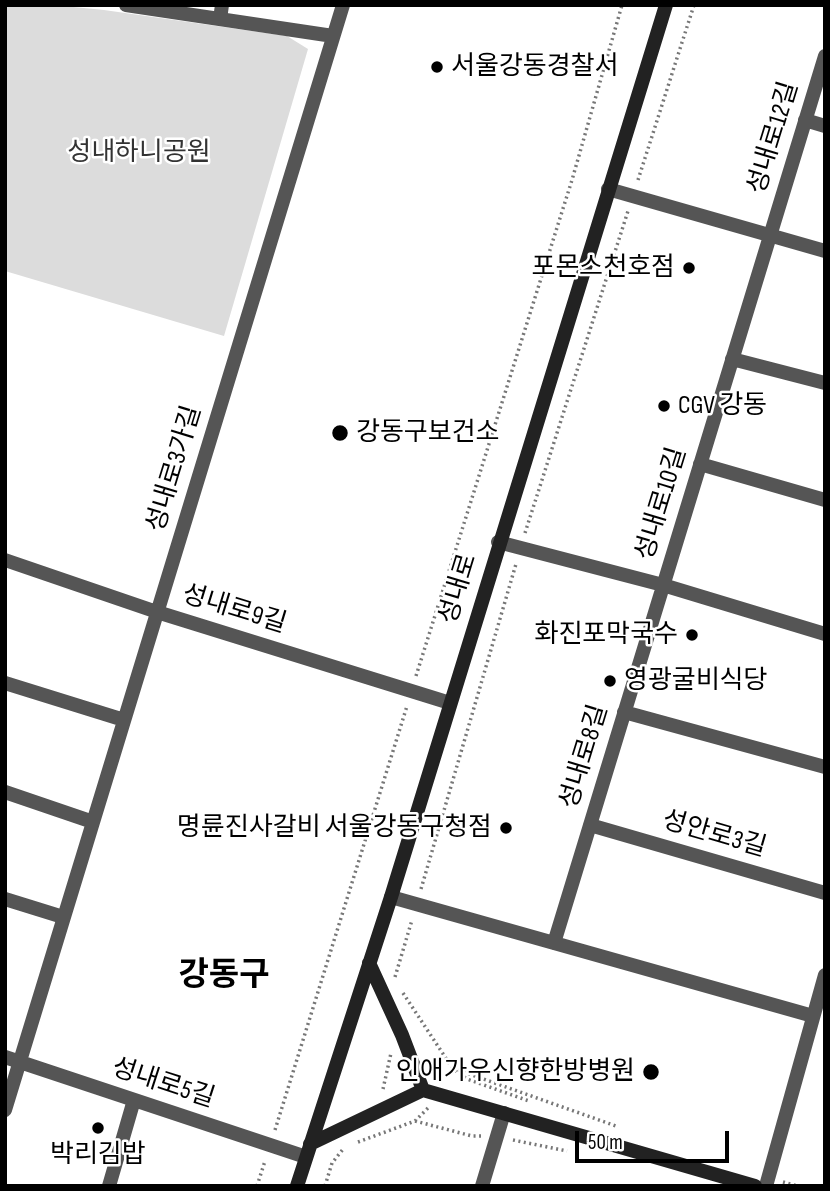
<!DOCTYPE html>
<meta charset="utf-8">
<style>
body{margin:0}
#map{position:relative;width:830px;height:1191px;overflow:hidden;background:#fff;font-family:"Sofia Sans Condensed",sans-serif}
canvas{display:block}
.frame{position:absolute;inset:0;border:7px solid #000;pointer-events:none}
.scale{position:absolute;left:575px;top:1131px;width:154px;height:32px;box-sizing:border-box;border:4px solid #000;border-top:0;padding-left:9px;font-size:21px;line-height:24px;white-space:nowrap;color:#000;-webkit-text-stroke:5px #fff;paint-order:stroke}
</style>
<div id="map">
<canvas width="830" height="1191"></canvas>
<div class="frame"></div>
<div class="scale">50 m</div>
</div>
<script>
const ctx = document.querySelector('canvas').getContext('2d');
ctx.lineJoin = 'round';
function fillPath(path, color) {
  ctx.fillStyle = color;
  ctx.fill(path, 'evenodd');
}
function poly(rows) {
  const path = new Path2D();
  for (const r of rows) {
    path.moveTo(r[0], r[1]);
    for (let i = 2; i < r.length; i += 2) path.lineTo(r[i], r[i + 1]);
  }
  return path;
}
function stroke(path, color, width, dash) {
  ctx.strokeStyle = color;
  ctx.lineWidth = width;
  ctx.lineCap = dash ? 'butt' : 'round';
  ctx.setLineDash(dash || []);
  ctx.stroke(path);
}
function drawText(font, color, halo, rows, align = 'center') {
  ctx.font = font + ' "Sofia Sans Condensed","Noto Sans KR",sans-serif';
  ctx.lineWidth = 5;
  ctx.setLineDash([]);
  ctx.textBaseline = 'middle';
  ctx.strokeStyle = halo;
  ctx.fillStyle = color;
  for (const [text, x, y, turn = 0] of rows) {
    ctx.save();
    ctx.translate(x, y);
    ctx.rotate((+turn || 0) * Math.PI / 180);
    ctx.textAlign = isNaN(turn) ? turn : align;
    if (halo) ctx.strokeText(text, 0, 0);
    ctx.fillText(text, 0, 0);
    ctx.restore();
  }
}
const green = poly([
 [5,5,53,5,104,10,287,36,308,49,224,336,5,271]
]);
const path = poly([
 [638,180,694,5],
 [525,533,628,211],
 [416,676,572,180,622,5],
 [421,889,516,564],
 [395,977,412,920],
 [403,993,453,1069,467,1079,529,1101],
 [458,1070,616,1126],
 [383,1089,391,1053],
 [415,1121,472,1136,481,1136],
 [275,1130,407,706],
 [513,1140,567,1151],
 [358,1142,415,1121,428,1108],
 [783,1182,798,1186],
 [257,1186,265,1161],
 [325,1186,332,1163,344,1148]
]);
const street = poly([
 [126,5,333,36],
 [220,19,222,5],
 [805,120,825,126],
 [608,189,825,251],
 [732,359,825,383],
 [700,464,825,500],
 [498,542,663,585,825,634],
 [5,560,157,612,450,703],
 [5,683,124,720],
 [624,712,825,767],
 [5,792,93,822],
 [590,825,825,893],
 [391,897,813,1016],
 [5,899,63,917],
 [554,943,825,56],
 [5,1057,306,1157],
 [5,1110,343,5],
 [109,1186,134,1100],
 [482,1186,504,1113],
 [766,1186,825,975]
]);
const secondary = poly([
 [369,963,402,1035,423,1090],
 [310,1144,423,1090,755,1186],
 [297,1186,391,897,666,5]
]);
const markers = [
 [437,67,7,"#000"],
 [689,268,7,"#000"],
 [664,406,7,"#000"],
 [340,433,9,"#000"],
 [692,635,7,"#000"],
 [610,681,7,"#000"],
 [506,828,7,"#000"],
 [651,1072,9,"#000"],
 [98,1128,7,"#000"]
];
const poiNames = [
 ["서울강동경찰서",451,67],
 ["포몬스천호점",675,268,"right"],
 ["CGV 강동",678,406],
 ["강동구보건소",356,433],
 ["화진포막국수",678,635,"right"],
 ["영광굴비식당",624,681],
 ["명륜진사갈비 서울강동구청점",492,828,"right"],
 ["인애가우신향한방병원",635,1072,"right"],
 ["박리김밥",98,1155,"center"]
];
const streetNames = [
 ["성내로12길",774,138,-73],
 ["성내로3가길",175,469,-73],
 ["성내로10길",662,504,-73],
 ["성내로",459,589,-73],
 ["성내로9길",234,610,17],
 ["성내로8길",585,757,-73],
 ["성안로3길",714,835,16],
 ["성내로5길",163,1084,18]
];
const parkNames = [
 ["성내하니공원",139,153]
];
const districtNames = [
 ["강동구",224,977]
];
fillPath(green, '#dcdcdc');
stroke(path, '#777', 3.5, [2, 3.5]);
stroke(street, '#555', 14);
stroke(secondary, '#222', 14);
for (const [x, y, r, color] of markers) {
  const dot = new Path2D();
  dot.arc(x, y, r, 0, 2 * Math.PI);
  ctx.fillStyle = color;
  ctx.fill(dot);
  stroke(dot, '#fff', 2.5);
}
drawText('26px', '#000', '#fff', poiNames, 'left');
drawText('26px', '#000', '#fff', streetNames);
drawText('26px', '#333', '#fff', parkNames);
drawText('bold 33px', '#000', '#fff', districtNames);
</script>
